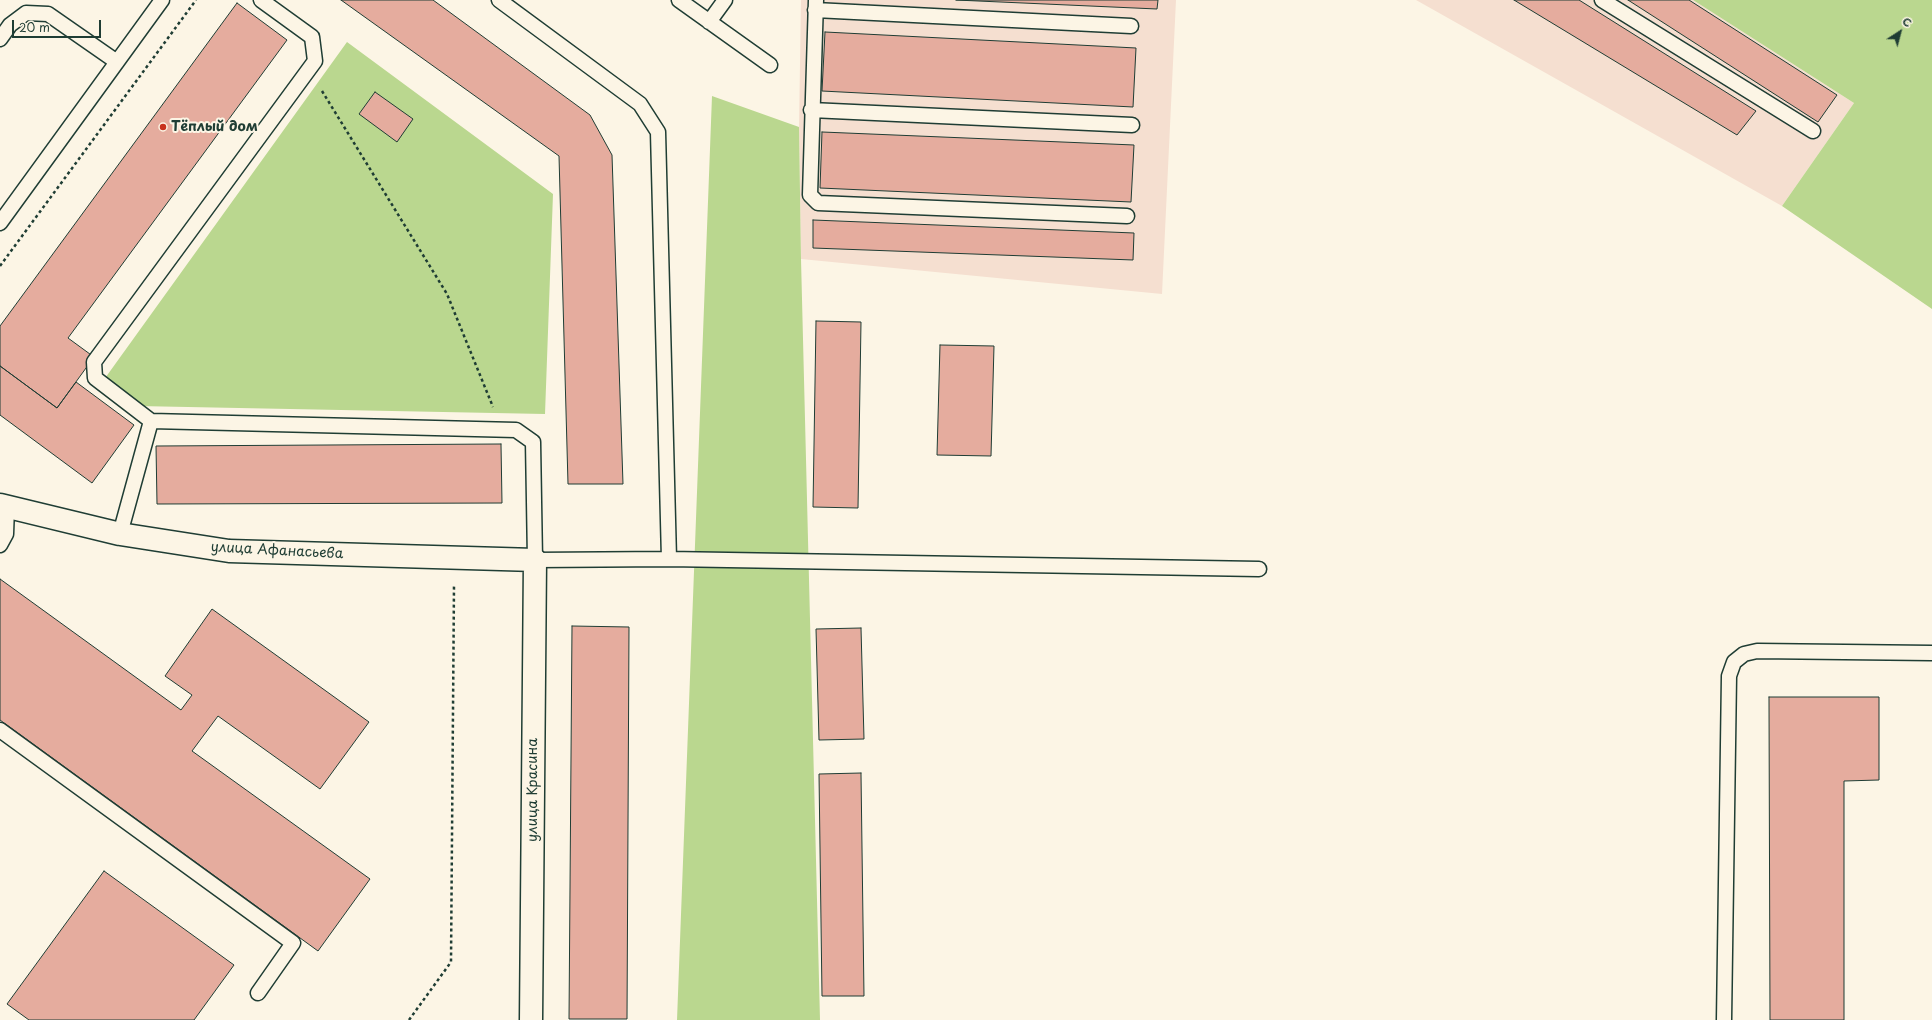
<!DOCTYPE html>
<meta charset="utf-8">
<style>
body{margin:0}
#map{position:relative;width:1932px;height:1020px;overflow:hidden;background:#fcf5e5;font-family:"Playpen Sans",sans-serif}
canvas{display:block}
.north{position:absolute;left:1880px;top:12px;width:40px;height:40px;-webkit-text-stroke:3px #fcf5e5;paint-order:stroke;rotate:36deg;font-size:11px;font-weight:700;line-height:16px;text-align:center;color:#1f3d34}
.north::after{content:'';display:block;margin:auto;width:14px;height:18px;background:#1f3d34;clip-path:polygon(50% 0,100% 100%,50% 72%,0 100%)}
.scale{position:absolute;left:12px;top:20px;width:89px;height:18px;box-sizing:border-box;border:2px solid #1f3d34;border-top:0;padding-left:5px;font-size:12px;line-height:14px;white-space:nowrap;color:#1f3d34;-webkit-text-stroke:3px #fcf5e5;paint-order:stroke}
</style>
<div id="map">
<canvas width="1932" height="1020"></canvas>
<div class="north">С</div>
<div class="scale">20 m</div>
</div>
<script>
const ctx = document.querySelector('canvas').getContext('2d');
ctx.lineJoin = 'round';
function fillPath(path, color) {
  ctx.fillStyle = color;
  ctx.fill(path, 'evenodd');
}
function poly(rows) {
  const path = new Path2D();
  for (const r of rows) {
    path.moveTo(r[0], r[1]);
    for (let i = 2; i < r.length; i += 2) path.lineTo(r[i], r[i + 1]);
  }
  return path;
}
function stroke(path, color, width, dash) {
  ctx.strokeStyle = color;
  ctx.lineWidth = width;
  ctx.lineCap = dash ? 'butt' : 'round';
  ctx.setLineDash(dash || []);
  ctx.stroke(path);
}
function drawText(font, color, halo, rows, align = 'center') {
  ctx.font = font + ' "Playpen Sans",sans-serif';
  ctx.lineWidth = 4;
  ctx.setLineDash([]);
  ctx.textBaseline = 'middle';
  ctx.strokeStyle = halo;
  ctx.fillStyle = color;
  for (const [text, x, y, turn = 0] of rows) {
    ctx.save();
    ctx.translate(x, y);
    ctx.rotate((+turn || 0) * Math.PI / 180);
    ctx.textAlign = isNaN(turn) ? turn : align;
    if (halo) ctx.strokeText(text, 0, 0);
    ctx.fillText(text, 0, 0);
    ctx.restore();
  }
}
const built = poly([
 [801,0,1176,0,1162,294,801,259,799,127],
 [1416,0,1693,0,1854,103,1782,206]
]);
const green = poly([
 [1693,0,1932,0,1932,309,1782,206,1854,103],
 [347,42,553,194,545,414,137,406,103,381],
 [712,96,799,127,801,259,820,1020,677,1020]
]);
const building = poly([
 [341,0,433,0,590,115,612,155,623,484,568,484,559,156,341,0],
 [956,0,1158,0,1157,9,956,0],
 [1514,0,1579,0,1756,111,1737,135,1514,0],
 [1628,0,1689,0,1837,95,1818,122,1628,0],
 [237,3,287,40,68,338,94,357,57,408,0,366,0,326,237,3],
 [825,32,1136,48,1133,107,822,91,825,32],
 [375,92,413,119,397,142,359,114,375,92],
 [822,132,1134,145,1131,202,820,188,822,132],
 [813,220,1134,233,1133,260,813,248,813,220],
 [816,321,861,322,858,508,813,507,816,321],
 [940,345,994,346,991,456,937,455,940,345],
 [0,366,57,408,76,382,134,425,92,483,0,415,0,366],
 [501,444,502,503,157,504,156,446,501,444],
 [0,579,181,710,192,695,165,676,212,609,369,722,320,789,218,716,192,751,370,879,318,951,0,720,0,579],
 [572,626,629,627,627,1019,569,1019,572,626],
 [861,628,864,739,819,740,816,629,861,628],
 [1769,697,1879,697,1879,780,1844,781,1844,1020,1770,1020,1769,697],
 [861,773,864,996,822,996,819,774,861,773],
 [104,871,234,965,194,1020,29,1020,7,1004,104,871]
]);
const path = poly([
 [322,91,447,294,493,407],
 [0,266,196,0],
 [409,1020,451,962,454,585]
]);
const lane = poly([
 [499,0,640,104,658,132,669,559],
 [679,0,770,65],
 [816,0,810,195,818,203,1127,216],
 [1602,0,1813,131],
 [815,10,1131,26],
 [709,22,725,0],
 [0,39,10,25,26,13,48,14,117,62],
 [811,110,1132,125],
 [0,223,162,0],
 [151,421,516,430,533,442,535,560,669,559,1259,569],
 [120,534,151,421,95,378,94,362,315,61,312,37,261,0],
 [0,545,6,534,7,507],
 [0,730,293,943,258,993],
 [1724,1020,1729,676,1734,662,1744,654,1757,651,1932,653]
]);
const street = poly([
 [0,505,120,534,229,551,535,560,531,1020]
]);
const markers = [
 [163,127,4,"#c8321e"]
];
const poiNames = [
 ["Тёплый дом",171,127]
];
const streetNames = [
 ["улица Афанасьева",277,551,3],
 ["улица Красина",533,790,-90]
];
fillPath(built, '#f5dfd0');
fillPath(green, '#bad78f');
fillPath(building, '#e5ac9e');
stroke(building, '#1f3d34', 1);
stroke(lane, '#1f3d34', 17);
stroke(street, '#1f3d34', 25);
stroke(path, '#1f3d34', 2.5, [3, 3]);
stroke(lane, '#fcf5e5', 14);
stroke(street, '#fcf5e5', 22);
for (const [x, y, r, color] of markers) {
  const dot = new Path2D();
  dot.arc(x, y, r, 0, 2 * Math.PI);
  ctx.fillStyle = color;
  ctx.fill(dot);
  stroke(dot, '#fcf5e5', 1.5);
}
drawText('bold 14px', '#1f3d34', '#fcf5e5', poiNames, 'left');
drawText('14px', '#1f3d34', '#fcf5e5', streetNames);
</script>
